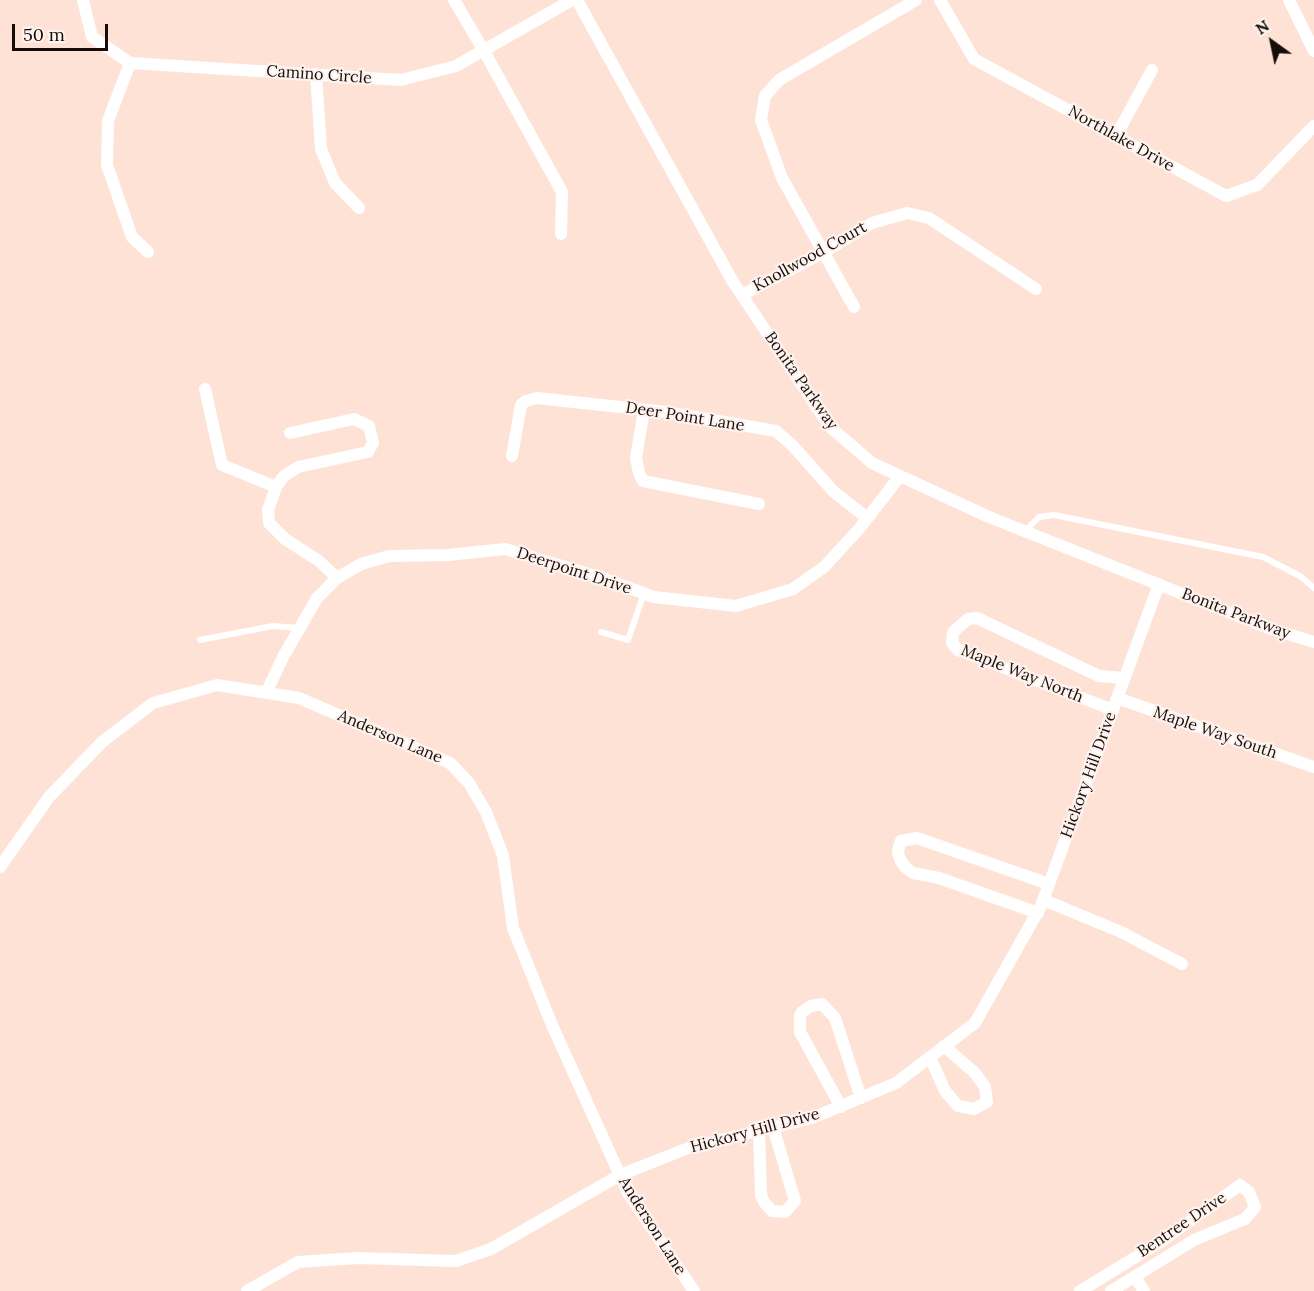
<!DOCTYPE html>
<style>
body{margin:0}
#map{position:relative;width:1314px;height:1291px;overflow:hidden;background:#fee2d6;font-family:Lora,serif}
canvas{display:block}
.north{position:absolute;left:1242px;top:12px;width:60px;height:60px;-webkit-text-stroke:4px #fff3ef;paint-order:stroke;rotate:327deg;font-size:16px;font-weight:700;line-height:24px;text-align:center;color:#160d09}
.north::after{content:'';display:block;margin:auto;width:21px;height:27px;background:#160d09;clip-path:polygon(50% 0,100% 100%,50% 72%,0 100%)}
.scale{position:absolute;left:12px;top:24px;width:96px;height:27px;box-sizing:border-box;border:3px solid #160d09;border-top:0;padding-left:8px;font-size:18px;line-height:21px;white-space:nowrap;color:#160d09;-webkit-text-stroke:4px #fff3ef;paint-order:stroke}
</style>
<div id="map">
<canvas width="1314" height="1291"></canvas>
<div class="north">N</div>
<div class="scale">50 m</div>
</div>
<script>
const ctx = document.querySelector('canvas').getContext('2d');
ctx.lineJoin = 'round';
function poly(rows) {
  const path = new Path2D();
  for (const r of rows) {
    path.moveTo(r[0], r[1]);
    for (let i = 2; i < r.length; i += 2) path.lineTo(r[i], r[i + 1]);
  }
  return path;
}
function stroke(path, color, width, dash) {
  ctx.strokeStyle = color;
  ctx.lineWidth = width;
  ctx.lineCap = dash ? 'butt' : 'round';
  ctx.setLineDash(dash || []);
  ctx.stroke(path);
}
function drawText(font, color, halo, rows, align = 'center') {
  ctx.font = font + ' Lora,serif';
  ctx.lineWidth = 4.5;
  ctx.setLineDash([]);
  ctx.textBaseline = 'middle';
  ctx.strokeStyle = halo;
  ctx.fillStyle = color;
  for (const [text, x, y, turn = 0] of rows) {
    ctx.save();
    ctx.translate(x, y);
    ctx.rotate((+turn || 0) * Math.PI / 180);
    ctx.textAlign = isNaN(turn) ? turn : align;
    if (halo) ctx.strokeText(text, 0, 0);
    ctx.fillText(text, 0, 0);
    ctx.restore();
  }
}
const lane = poly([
 [1025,531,1039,517,1054,515,1263,557,1300,576,1314,588],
 [601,632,628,640,644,593],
 [200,640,273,626,299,628]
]);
const street = poly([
 [83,0,92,37,130,63,401,80,456,66,572,0],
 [454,0,484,51,562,192,561,234],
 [577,0,733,282,830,427,872,463,989,517,1268,628,1314,642],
 [940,0,974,59,1226,196,1257,185,1314,126],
 [1289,0,1314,51],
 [130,63,108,121,107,165,132,237,148,252],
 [316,74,321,149,335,183,359,208],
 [1116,136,1152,70],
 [742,295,828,250,872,223,907,213,929,218,1036,289],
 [854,307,782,178,761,120,765,96,779,80,916,0],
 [205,389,222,465,276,487],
 [644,410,636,458,639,473,643,481,759,504],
 [290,433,354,419,369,426,373,443,368,452,298,467,284,476,276,487,268,510,269,523,285,539,319,561,337,578],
 [512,456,521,405,526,401,537,398,666,412,776,431,793,446,833,491,867,518],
 [266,693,283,657,317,598,337,578,361,564,389,556,448,555,505,549,602,578,654,597,736,606,793,589,824,567,859,529,900,476],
 [1117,698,1314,767],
 [1113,710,958,650,952,643,953,632,968,619,977,618,1099,676,1124,678],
 [0,867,49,797,102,742,153,703,217,685,299,698,450,763,469,783,486,812,503,856,513,928,552,1025,628,1193,694,1291],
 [1044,900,1121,932,1182,964],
 [1038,913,939,878,913,873,905,867,901,861,898,854,899,846,901,841,917,838,1049,884],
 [930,1057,945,1091,958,1106,974,1109,987,1102,985,1087,975,1073,944,1046],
 [841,1107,800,1032,800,1016,802,1012,811,1006,822,1004,835,1018,861,1098],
 [759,1131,761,1195,764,1202,772,1211,785,1212,795,1201,773,1127],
 [1135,1277,1144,1291],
 [247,1291,298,1262,357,1258,456,1261,491,1249,620,1175,691,1147,812,1118,896,1083,975,1023,1041,906,1159,584],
 [1080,1291,1162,1241,1240,1185,1249,1192,1255,1207,1245,1219,1194,1240,1111,1291]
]);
const streetNames = [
 ["Camino Circle",319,75,4],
 ["Northlake Drive",1121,139,29],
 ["Knollwood Court",810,257,-29],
 ["Bonita Parkway",801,381,55],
 ["Deer Point Lane",685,417,9],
 ["Deerpoint Drive",574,571,18],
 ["Bonita Parkway",1236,614,21],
 ["Maple Way North",1022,674,22],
 ["Maple Way South",1215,733,19],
 ["Anderson Lane",390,737,23],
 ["Hickory Hill Drive",1089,775,-70],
 ["Hickory Hill Drive",755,1131,-15],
 ["Bentree Drive",1182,1225,-34],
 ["Anderson Lane",652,1226,58]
];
stroke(lane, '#fff', 6);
stroke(street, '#fff', 12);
drawText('16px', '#160d09', '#fff3ef', streetNames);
</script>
